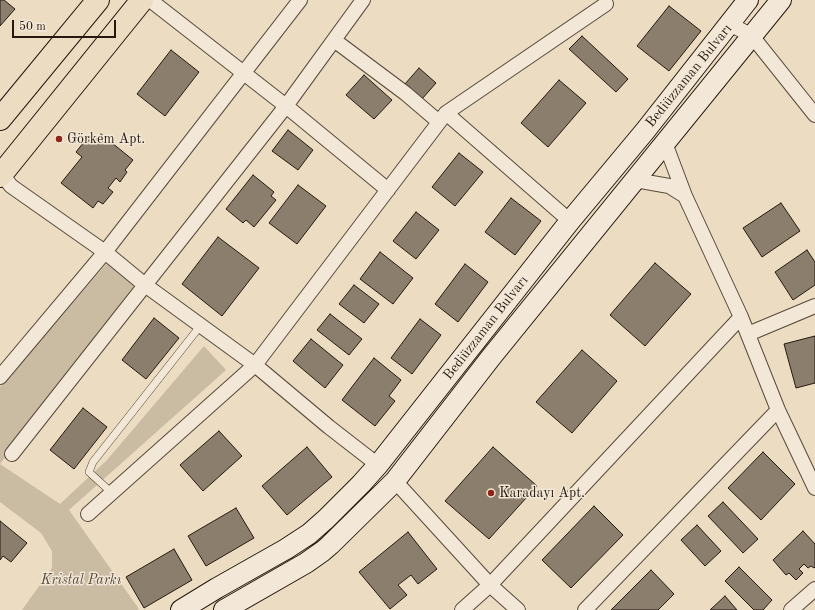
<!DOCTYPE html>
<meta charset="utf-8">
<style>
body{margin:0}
#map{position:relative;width:815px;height:610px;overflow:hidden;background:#ecdcc1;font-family:"Old Standard TT",serif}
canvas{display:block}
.scale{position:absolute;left:12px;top:20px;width:104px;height:18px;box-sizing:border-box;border:2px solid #25190f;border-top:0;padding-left:5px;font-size:12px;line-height:14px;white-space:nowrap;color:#25190f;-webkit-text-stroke:3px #f3e8d7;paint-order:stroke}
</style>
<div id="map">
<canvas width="815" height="610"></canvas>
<div class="scale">50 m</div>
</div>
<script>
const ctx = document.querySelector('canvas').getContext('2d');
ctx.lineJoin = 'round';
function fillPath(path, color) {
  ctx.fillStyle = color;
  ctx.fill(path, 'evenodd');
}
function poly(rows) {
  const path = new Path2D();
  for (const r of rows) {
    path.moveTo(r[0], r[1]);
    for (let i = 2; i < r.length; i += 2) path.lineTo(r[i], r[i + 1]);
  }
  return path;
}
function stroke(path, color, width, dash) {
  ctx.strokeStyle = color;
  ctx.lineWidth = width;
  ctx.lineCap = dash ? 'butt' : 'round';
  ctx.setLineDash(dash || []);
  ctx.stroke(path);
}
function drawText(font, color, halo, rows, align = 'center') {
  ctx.font = font + ' "Old Standard TT",serif';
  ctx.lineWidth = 3;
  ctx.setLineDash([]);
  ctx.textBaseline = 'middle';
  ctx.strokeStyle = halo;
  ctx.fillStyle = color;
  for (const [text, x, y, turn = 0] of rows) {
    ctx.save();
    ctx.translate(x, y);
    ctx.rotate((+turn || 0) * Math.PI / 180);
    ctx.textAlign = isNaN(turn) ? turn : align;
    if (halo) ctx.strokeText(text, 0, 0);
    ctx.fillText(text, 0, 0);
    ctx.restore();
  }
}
const green = poly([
 [109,261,136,283,0,464,0,387],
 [204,346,226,370,69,510,139,609,137,610,22,610,52,568,52,551,41,533,0,502,0,464,60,504,107,460]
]);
const building = poly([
 [0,0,4,0,15,9,0,26,0,0],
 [669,6,701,31,669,71,637,46,669,6],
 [582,36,628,79,616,92,569,49,582,36],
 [171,50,199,72,165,116,137,94,171,50],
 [419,68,436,83,422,99,405,84,419,68],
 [364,75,392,100,374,119,346,95,364,75],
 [559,80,586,103,548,147,521,123,559,80],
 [288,130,313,150,298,170,272,151,288,130],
 [101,134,133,160,125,170,127,172,120,182,116,178,108,188,113,192,103,204,98,201,93,208,61,183,82,157,76,152,88,137,94,142,101,134],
 [459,153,483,172,455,206,432,187,459,153],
 [253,175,274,192,271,196,276,200,254,227,246,220,243,223,226,209,253,175],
 [298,185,326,206,297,244,269,223,298,185],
 [511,198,541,221,515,255,485,232,511,198],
 [781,203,800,231,762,257,743,228,781,203],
 [416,212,439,230,416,259,393,241,416,212],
 [218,237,259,268,222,316,182,284,218,237],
 [807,250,815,262,815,285,793,300,775,272,807,250],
 [380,252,413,278,393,304,360,279,380,252],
 [655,263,691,294,645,346,610,315,655,263],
 [465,264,488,282,458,322,435,304,465,264],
 [354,285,379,304,364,323,339,304,354,285],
 [330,314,362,339,349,355,317,330,330,314],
 [154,318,179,338,146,379,122,360,154,318],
 [420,319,441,335,412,374,391,358,420,319],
 [815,336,815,383,796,388,784,344,815,336],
 [311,339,343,365,325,388,293,361,311,339],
 [582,350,617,381,572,433,536,402,582,350],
 [374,358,401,380,389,396,395,401,375,426,342,400,374,358],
 [83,408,107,427,74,469,50,450,83,408],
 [219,431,242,456,203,491,180,465,219,431],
 [307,447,332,477,287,515,262,486,307,447],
 [493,447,537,486,489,539,445,501,493,447],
 [763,452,795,484,761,520,728,488,763,452],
 [723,502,758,539,743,553,708,516,723,502],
 [594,506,623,535,571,588,542,560,594,506],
 [236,508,254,538,206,566,188,536,236,508],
 [0,521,27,543,11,562,3,556,0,560,0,521],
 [697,525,721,551,705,566,681,540,697,525],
 [803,531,815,544,815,567,814,568,811,566,808,568,804,564,799,569,803,573,796,580,789,573,786,575,773,560,803,531],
 [408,532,437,569,418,584,411,575,398,585,407,595,390,609,359,572,408,532],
 [174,549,192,580,144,608,126,577,174,549],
 [739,567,772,600,763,610,754,610,725,581,739,567],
 [651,570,674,594,658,610,611,610,651,570],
 [725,596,737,610,710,610,725,596]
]);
const lane = poly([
 [112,493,89,472,93,462,201,325]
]);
const street = poly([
 [150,0,286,106,388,190],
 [730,24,752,36,815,115],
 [334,40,405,93,439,122],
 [446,113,570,221],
 [665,143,685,196,741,317,778,410,815,488],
 [2,174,11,186,105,252,145,285,255,365,329,427,378,465],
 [635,180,669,186,685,196],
 [748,334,815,306],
 [0,377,105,252,300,0],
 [12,454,286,106,363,0],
 [395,481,490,585,518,610],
 [88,514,255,365,446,113,606,4],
 [462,610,490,585,741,317],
 [585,610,778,410],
 [791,610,815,589]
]);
const secondary = poly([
 [181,610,217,588,286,549,309,534,326,519,361,484,378,465,570,221,645,131,748,0],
 [224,610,306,563,323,551,330,545,395,481,492,356,781,0]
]);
const primary = poly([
 [0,119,98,0],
 [0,176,142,0]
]);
const markers = [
 [59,139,4,"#8f2418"],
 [491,493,4,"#8f2418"]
];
const streetNames = [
 ["Bediüzzaman Bulvarı",689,76,-51],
 ["Bediüzzaman Bulvarı",486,328,-52]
];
const poiNames = [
 ["Görkem Apt.",67,139],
 ["Karadayı Apt.",499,493]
];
const parkNames = [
 ["Kristal Parkı",81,580]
];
fillPath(green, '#cabba3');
fillPath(building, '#8c7e6c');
stroke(building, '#25190f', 1);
stroke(lane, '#574a3c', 8);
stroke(street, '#574a3c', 16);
stroke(secondary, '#25190f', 22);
stroke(primary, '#25190f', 24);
stroke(lane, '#f3e8d7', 7);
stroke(street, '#f3e8d7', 14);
stroke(secondary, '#f3e8d7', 20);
stroke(primary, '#ecdcc1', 22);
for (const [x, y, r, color] of markers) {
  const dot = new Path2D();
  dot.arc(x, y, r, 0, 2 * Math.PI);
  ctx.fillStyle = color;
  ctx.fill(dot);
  stroke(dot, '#f3e8d7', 1.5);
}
drawText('14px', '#25190f', '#f3e8d7', streetNames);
drawText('14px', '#25190f', '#f3e8d7', poiNames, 'left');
drawText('italic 14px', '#574a3b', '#f3e8d7', parkNames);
</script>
